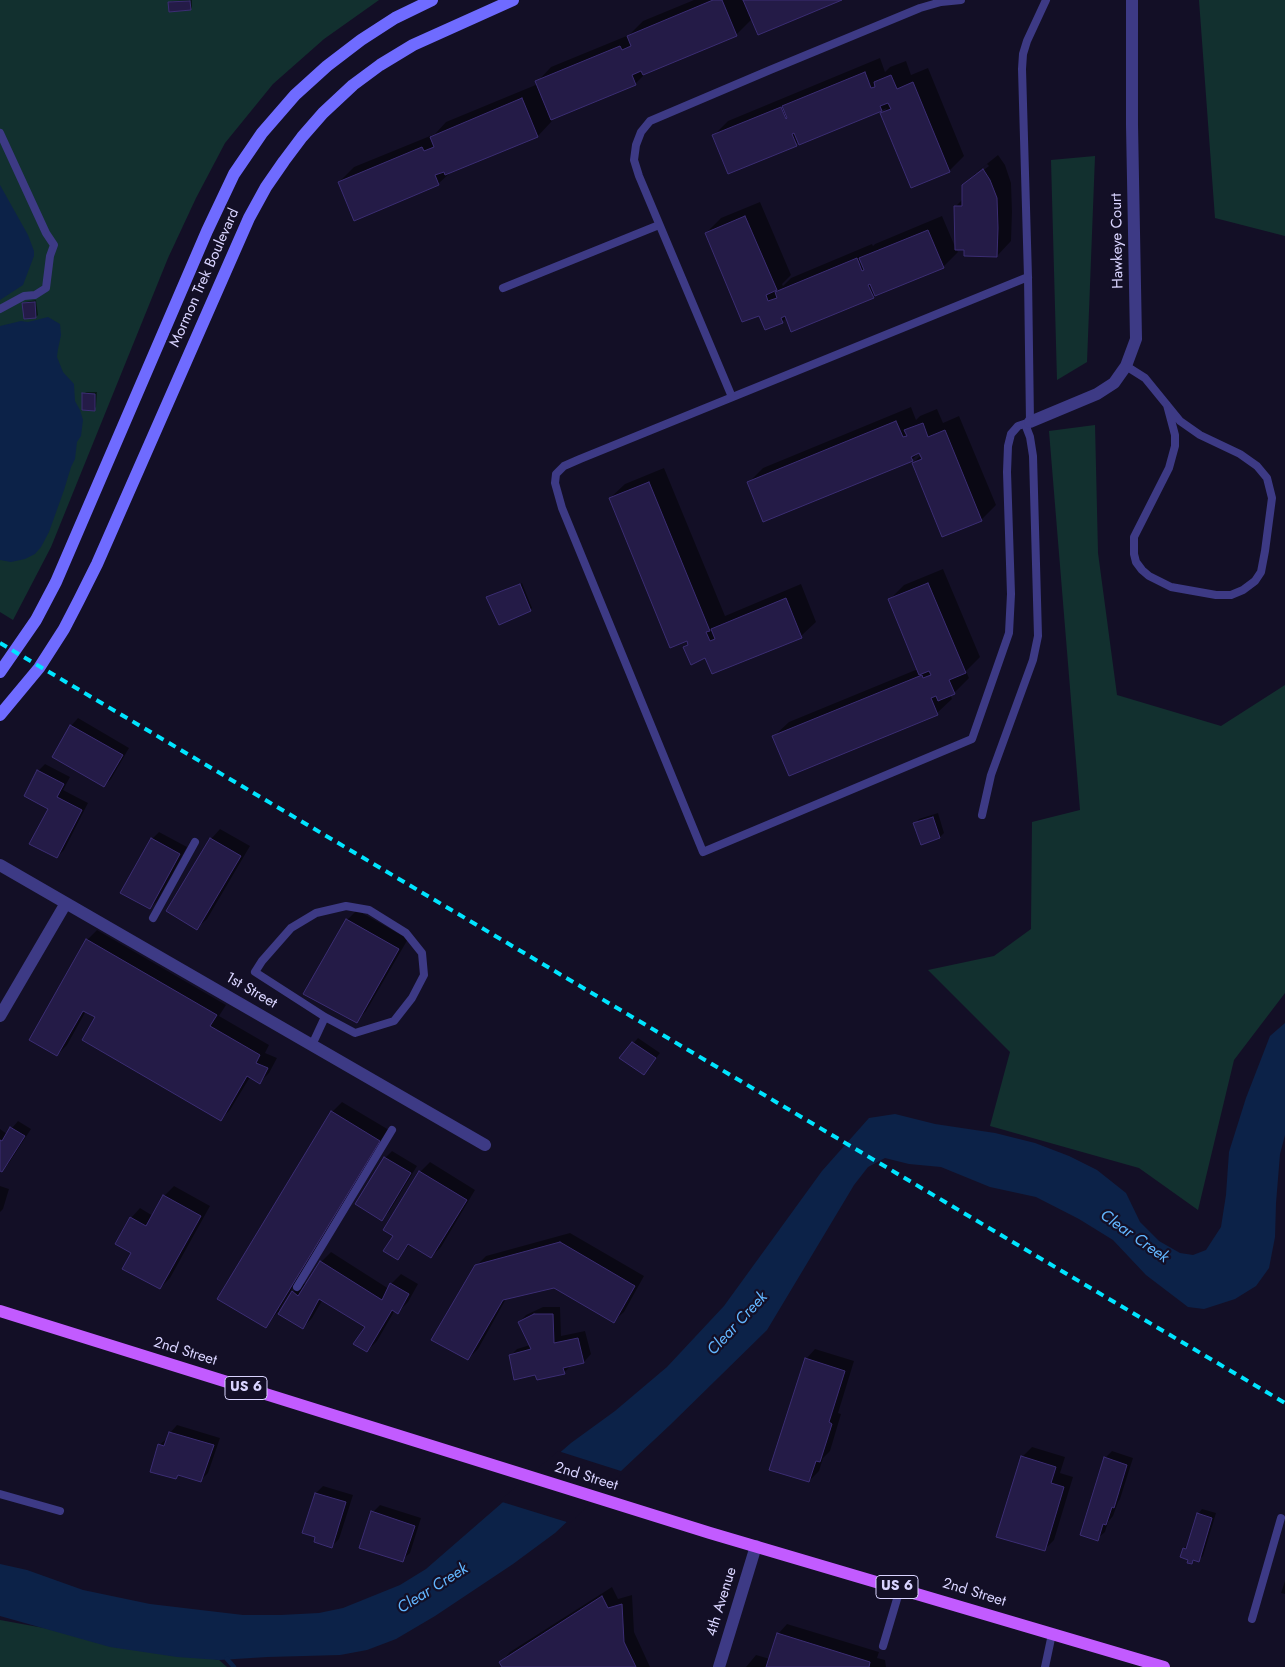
<!DOCTYPE html>
<style>
body{margin:0}
canvas{display:block;background:#130f26}
</style>
<canvas width="1285" height="1667"></canvas>
<script>
const ctx = document.querySelector('canvas').getContext('2d');
ctx.lineJoin = 'round';
function fillPath(path, color) {
  ctx.fillStyle = color;
  ctx.fill(path, 'evenodd');
}
function poly(rows) {
  const path = new Path2D();
  for (const r of rows) {
    path.moveTo(r[0], r[1]);
    for (let i = 2; i < r.length; i += 2) path.lineTo(r[i], r[i + 1]);
  }
  return path;
}
function stroke(path, color, width, dash) {
  ctx.strokeStyle = color;
  ctx.lineWidth = width;
  ctx.lineCap = dash ? 'butt' : 'round';
  ctx.setLineDash(dash || []);
  ctx.stroke(path);
}
function drawText(font, color, halo, rows, align = 'center') {
  ctx.font = font + ' Jost,sans-serif';
  ctx.lineWidth = 4.5;
  ctx.setLineDash([]);
  ctx.textBaseline = 'middle';
  ctx.strokeStyle = halo;
  ctx.fillStyle = color;
  for (const [text, x, y, turn = 0] of rows) {
    ctx.save();
    ctx.translate(x, y);
    ctx.rotate((+turn || 0) * Math.PI / 180);
    ctx.textAlign = isNaN(turn) ? turn : align;
    if (halo) ctx.strokeText(text, 0, 0);
    ctx.fillText(text, 0, 0);
    ctx.restore();
  }
}
const green = poly([
 [0,0,379,0,324,39,273,84,225,143,196,198,168,258,51,547,13,620,0,612],
 [1199,0,1285,0,1285,236,1215,218],
 [1095,156,1087,362,1057,380,1051,160],
 [1095,425,1098,553,1117,695,1221,726,1285,685,1285,993,1234,1060,1198,1210,1139,1168,990,1126,1010,1052,928,970,994,956,1031,929,1032,822,1080,810,1049,431],
 [0,1620,219,1660,227,1667,0,1667]
]);
const water = poly([
 [0,185,28,235,34,251,34,256,23,285,0,300],
 [48,317,60,324,61,335,58,349,57,357,63,372,74,384,75,401,80,410,83,420,81,436,77,442,75,459,71,467,64,490,49,532,41,547,35,554,25,559,11,562,0,560,0,326,21,321,28,322],
 [1285,1023,1285,1135,1280,1154,1276,1203,1275,1237,1269,1268,1256,1286,1235,1299,1204,1309,1188,1307,1146,1275,1113,1240,1079,1219,1036,1197,990,1187,941,1167,909,1164,885,1158,868,1167,854,1185,767,1330,670,1425,555,1533,513,1564,435,1616,396,1639,367,1650,340,1655,267,1657,219,1660,177,1657,110,1647,0,1616,0,1564,27,1570,83,1590,150,1604,243,1615,281,1615,319,1613,343,1608,400,1585,426,1569,571,1443,615,1411,667,1367,724,1306,822,1171,869,1118,895,1114,935,1124,995,1133,1035,1143,1069,1156,1097,1170,1126,1193,1140,1222,1159,1241,1180,1253,1193,1255,1206,1250,1221,1227,1226,1195,1229,1152,1246,1098,1270,1036]
]);
const pier = poly([
 [558,1451,624,1472,570,1523,499,1501]
]);
const shadow = poly([
 [192,0,192,7,191,9,170,3,172,1],
 [694,0,838,0,752,19,736,35,647,72,635,84,551,118,552,121,538,136,451,172,438,184,339,182,354,167,435,134,446,122,538,84,537,82,551,67,629,35,643,21],
 [880,58,885,72,890,67,906,61,911,75,928,68,964,156,949,171,881,114,887,108,799,144,799,142,728,173,713,136,728,121],
 [998,155,1005,165,1011,183,1012,212,1011,241,997,256,965,249,956,249,958,252,943,267,876,294,873,297,787,317,782,322,759,314,706,233,721,218,760,202,791,275,782,284,783,286,791,278,872,244,873,246,875,244,942,216,956,249,955,207,963,199,963,186,978,171],
 [987,164,989,166,976,176,976,173],
 [36,300,38,315,36,317,23,304,25,302],
 [86,392,97,392,96,407,94,409,84,394],
 [911,407,916,420,920,416,937,409,943,423,959,416,996,505,981,520,913,463,921,455,920,451,912,460,748,483,763,468],
 [664,468,725,616,801,584,816,622,801,636,706,657,685,647,689,643,610,498,625,484],
 [943,569,980,657,966,671,969,678,954,693,950,694,952,699,937,713,774,736,789,722,918,669,889,600,904,585],
 [522,583,532,608,530,610,489,596],
 [78,718,129,748,111,779,104,786,53,757,71,726],
 [45,764,70,777,63,790,88,803,64,850,57,857,49,808,38,771],
 [938,813,944,833,940,837,922,843,915,824,919,819],
 [220,829,250,846,207,919,197,928,211,839],
 [159,832,187,847,157,901,150,908,152,839],
 [357,910,408,939,366,1011,357,1021,305,993,347,920],
 [97,930,226,1005,219,1016,269,1045,265,1053,277,1058,269,1073,260,1082,250,1077,230,1110,221,1119,96,1017,86,1011,67,1045,57,1055,30,1039,87,940],
 [638,1038,660,1053,648,1068,621,1057],
 [342,1102,389,1130,279,1310,281,1311,293,1292,303,1282,306,1285,321,1262,331,1252,389,1289,391,1284,401,1274,418,1284,408,1302,398,1312,395,1310,377,1341,367,1351,367,1327,323,1299,312,1318,303,1328,278,1312,265,1327,332,1112],
 [18,1121,31,1129,9,1163,2,1170,0,1169,0,1129,7,1134],
 [392,1151,417,1166,389,1212,382,1219,385,1158],
 [430,1162,475,1190,441,1247,431,1257,410,1244,398,1258,394,1235,420,1172],
 [0,1186,9,1189,3,1209,0,1212],
 [174,1186,210,1206,170,1278,160,1288,133,1253,131,1218,140,1208,153,1216,164,1196],
 [570,1233,644,1276,624,1312,614,1321,554,1286,507,1297,478,1349,468,1359,476,1266,486,1256],
 [543,1307,560,1307,561,1336,585,1331,591,1354,584,1362,571,1365,564,1373,536,1374,510,1356,517,1349,530,1345,519,1322,526,1315],
 [815,1349,854,1361,838,1413,841,1414,830,1451,823,1458,819,1471,809,1481,806,1359],
 [177,1425,220,1438,208,1473,201,1480,180,1474,176,1478,159,1445,168,1438,170,1433],
 [1032,1447,1065,1457,1060,1473,1073,1477,1054,1540,1044,1550,1022,1457],
 [1112,1451,1133,1458,1120,1499,1118,1502,1113,1516,1108,1522,1105,1532,1097,1539,1105,1458],
 [323,1486,353,1495,339,1539,332,1546,316,1493],
 [380,1505,421,1518,410,1553,402,1560,373,1512],
 [1202,1509,1216,1513,1203,1556,1199,1560,1195,1559,1192,1563,1184,1548,1188,1544,1198,1514],
 [1285,1581,1285,1594,1281,1593],
 [612,1587,618,1599,632,1595,634,1632,650,1667,504,1667,501,1662,510,1652],
 [787,1624,879,1652,877,1658,885,1660,886,1667,746,1667,756,1655,770,1659,778,1634]
]);
const stream = poly([
 [227,1659,234,1667]
]);
const building = poly([
 [713,0,722,0,737,36,643,75,641,71,632,75,636,85,551,120,535,81,620,46,622,50,631,46,627,36,713,0],
 [743,0,842,0,758,35,743,0],
 [190,1,191,10,169,12,168,2,190,1],
 [865,72,871,88,875,87,874,82,891,75,897,89,913,82,950,172,911,188,880,113,891,109,888,103,880,106,882,111,799,145,794,133,792,134,797,146,728,174,712,135,781,107,786,119,787,118,782,106,865,72],
 [522,98,538,137,445,175,444,172,435,175,439,185,354,221,338,182,422,147,424,151,434,147,430,137,522,98],
 [983,169,990,180,997,198,998,228,997,257,964,256,964,250,955,250,954,206,962,206,962,185,983,169],
 [745,216,777,290,766,295,768,301,777,298,775,292,857,258,862,271,864,270,859,258,928,230,944,268,875,296,870,284,868,285,874,298,791,332,785,316,781,318,783,323,765,330,759,316,742,322,705,233,745,216],
 [35,302,36,318,24,319,22,303,35,302],
 [82,393,95,394,95,411,82,410,82,393],
 [896,421,903,437,907,436,904,430,923,423,928,437,945,430,982,521,942,537,912,463,922,459,919,453,911,457,913,461,763,522,747,482,896,421],
 [649,482,710,631,706,632,710,641,715,639,711,629,786,598,802,638,712,674,705,658,691,665,683,647,688,645,687,641,670,648,609,498,649,482],
 [928,583,966,673,949,680,955,694,938,701,936,696,931,698,938,715,789,776,772,736,922,675,923,678,931,675,929,671,919,675,888,599,928,583],
 [520,584,531,611,499,625,486,597,520,584],
 [70,725,123,755,104,787,52,757,70,725],
 [37,770,64,784,57,797,82,810,57,858,29,844,48,809,24,796,37,770],
 [933,817,940,838,921,845,913,823,933,817],
 [151,838,180,854,150,909,120,893,151,838],
 [210,838,241,856,197,930,166,911,210,838],
 [346,919,399,949,357,1023,303,994,346,919],
 [86,939,217,1015,210,1026,260,1055,256,1063,268,1068,260,1084,247,1076,221,1121,82,1040,95,1017,83,1011,57,1056,29,1040,86,939],
 [632,1042,656,1058,644,1075,619,1058,632,1042],
 [331,1111,380,1141,266,1328,217,1299,331,1111],
 [10,1127,25,1136,2,1172,0,1171,0,1140,2,1141,10,1127],
 [384,1157,411,1173,382,1221,355,1204,384,1157],
 [419,1171,467,1200,431,1258,408,1244,398,1260,383,1251,393,1236,383,1230,419,1171],
 [163,1195,201,1216,160,1289,122,1269,131,1253,115,1244,130,1217,146,1226,163,1195],
 [560,1242,635,1286,614,1323,554,1288,503,1300,468,1360,431,1340,475,1265,560,1242],
 [320,1261,382,1300,390,1283,409,1294,398,1314,392,1310,367,1352,353,1344,365,1327,319,1299,303,1329,278,1314,292,1291,298,1296,320,1261],
 [534,1314,553,1314,554,1343,578,1338,584,1363,563,1368,565,1374,537,1380,535,1375,514,1380,509,1355,531,1349,518,1322,534,1314],
 [805,1358,845,1371,829,1422,832,1424,820,1462,816,1461,809,1482,769,1470,805,1358],
 [169,1432,214,1445,201,1482,178,1475,176,1479,150,1472,158,1444,164,1446,169,1432],
 [1021,1456,1056,1467,1051,1483,1064,1487,1045,1551,996,1537,1021,1456],
 [1104,1457,1127,1465,1114,1508,1112,1507,1106,1525,1103,1524,1098,1541,1080,1535,1104,1457],
 [315,1493,346,1502,332,1548,314,1542,315,1537,302,1533,315,1493],
 [371,1511,415,1526,403,1562,359,1548,371,1511],
 [1197,1513,1212,1518,1199,1562,1193,1560,1192,1564,1187,1563,1188,1560,1180,1557,1183,1548,1186,1549,1197,1513],
 [602,1596,608,1608,622,1604,624,1642,636,1667,502,1667,499,1662,602,1596],
 [777,1633,870,1662,869,1667,766,1667,777,1633]
]);
const service = poly([
 [0,133,46,233,54,245,50,256,46,288,35,295,24,296,0,309],
 [1028,277,580,459,564,466,556,474,555,483,562,508,703,852,972,739,1009,633,1011,594,1007,472,1008,446,1011,434,1018,426,1030,422,1028,277,1022,69,1023,54,1027,41,1046,0],
 [503,288,659,225],
 [1126,366,1145,378,1180,421,1200,435,1240,454,1257,466,1267,478,1272,498,1265,551,1261,572,1255,581,1243,590,1231,595,1216,595,1171,587,1149,576,1142,570,1136,562,1134,554,1134,537,1169,468,1175,446,1175,435,1167,405],
 [732,397,639,176,634,160,636,145,641,132,650,121,770,70,920,8,941,2,961,0],
 [982,815,991,775,1033,660,1038,636,1033,456,1030,437,1025,424],
 [153,918,195,842],
 [312,1045,325,1017,355,1033,394,1021,412,998,424,975,422,953,406,933,369,910,346,906,316,913,291,928,262,961,255,972,325,1017],
 [297,1287,392,1130],
 [0,1494,60,1511],
 [1252,1619,1281,1518],
 [883,1646,900,1589],
 [1045,1667,1052,1634]
]);
const minor = poly([
 [1030,422,1097,394,1114,383,1126,366,1136,339,1132,125,1132,0],
 [0,865,485,1145],
 [0,1016,66,903],
 [719,1667,756,1546]
]);
const secondary = poly([
 [0,672,36,620,56,582,207,231,234,174,262,133,295,95,327,66,361,40,395,18,432,0],
 [0,715,39,668,64,629,79,600,97,564,249,218,266,187,284,161,302,137,323,113,353,85,380,65,413,45,513,0]
]);
const primary = poly([
 [0,1311,710,1533,1164,1667]
]);
const rail = poly([
 [0,643,1285,1403]
]);
const shields = [
 [246,1388,42],
 [897,1587,42]
];
const shieldNames = [
 ["US 6",246,1388],
 ["US 6",897,1587]
];
const streetNames = [
 ["Hawkeye Court",1118,241,-91],
 ["Mormon Trek Boulevard",205,278,-66],
 ["1st Street",251,991,30],
 ["2nd Street",185,1352,17],
 ["2nd Street",586,1477,17],
 ["2nd Street",974,1593,17],
 ["4th Avenue",722,1602,-73]
];
const waterNames = [
 ["Clear Creek",1134,1237,35],
 ["Clear Creek",738,1324,-47],
 ["Clear Creek",433,1589,-32]
];
fillPath(green, '#12302f');
fillPath(water, '#0c2248');
fillPath(pier, '#130f26');
fillPath(shadow, '#0007');
stroke(stream, '#0c2248', 4.5);
fillPath(building, '#241b47');
stroke(building, '#3b2d73', 1);
stroke(service, '#3d3a85', 8);
stroke(minor, '#3d3a85', 12);
stroke(secondary, '#6f6bff', 12);
stroke(primary, '#c25bff', 12);
stroke(rail, '#00e5ff', 4, [8, 6]);
for (const [x, y, w] of shields) {
  const box = new Path2D();
  box.roundRect(x - w / 2, y - 11.5, w, 23, 4);
  ctx.fillStyle = '#130f26';
  ctx.fill(box);
  stroke(box, '#d9d4ff', 1);
}
drawText('bold 14px', '#d9d4ff', null, shieldNames);
drawText('15px', '#d9d4ff', '#130f26', streetNames);
drawText('italic 16px', '#62b6ff', '#130f26', waterNames);
</script>
